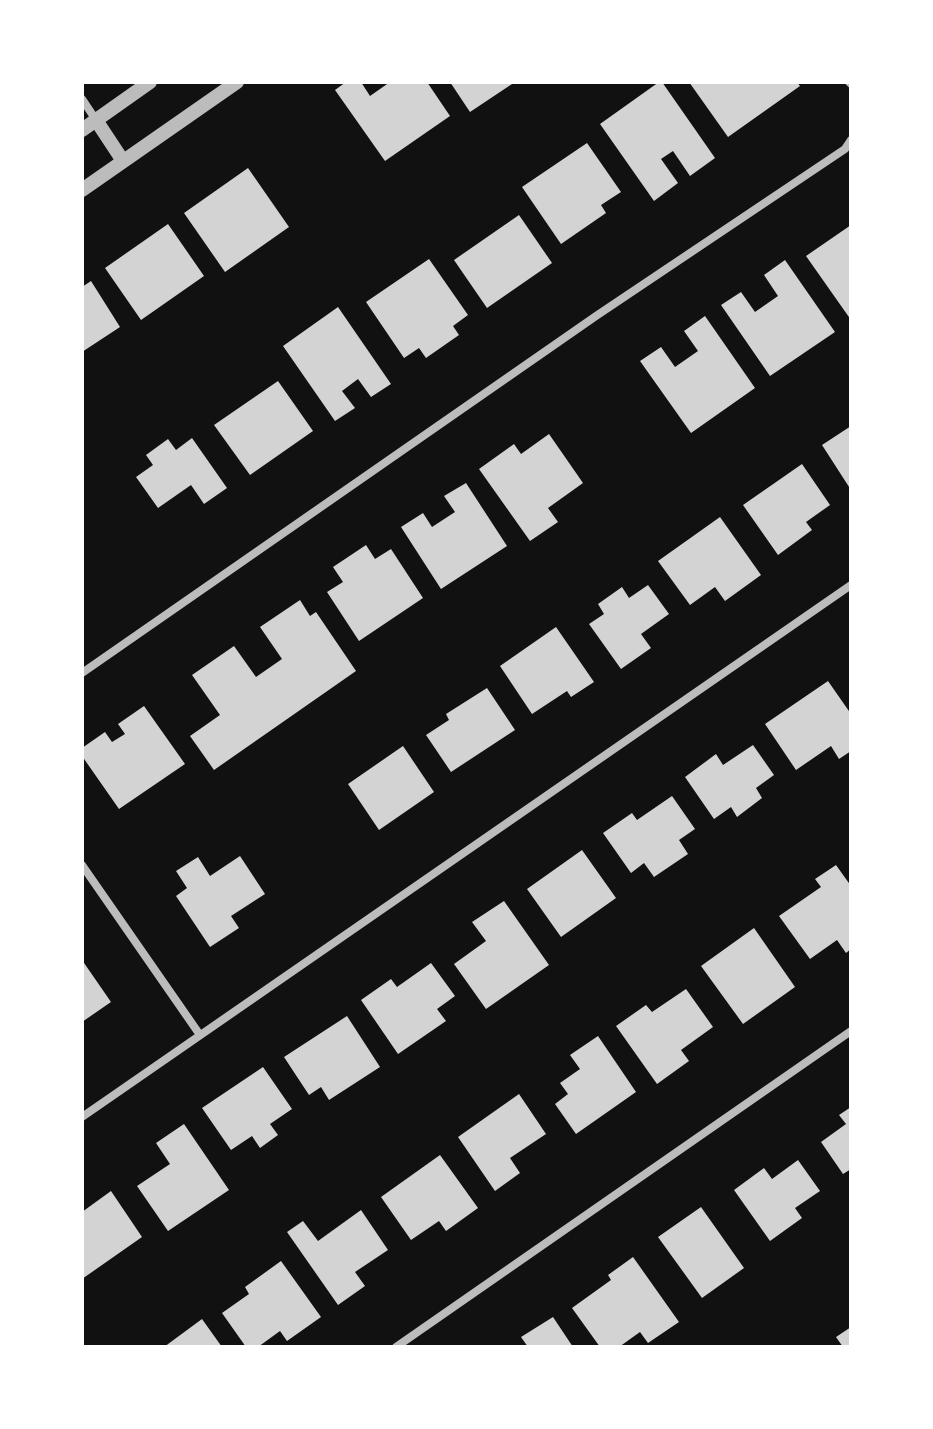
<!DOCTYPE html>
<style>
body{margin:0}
#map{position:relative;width:933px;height:1429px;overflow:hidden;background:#111;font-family:"Alegreya Sans",sans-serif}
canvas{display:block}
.frame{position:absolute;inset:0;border:84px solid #fff;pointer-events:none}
</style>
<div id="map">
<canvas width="933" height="1429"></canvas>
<div class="frame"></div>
</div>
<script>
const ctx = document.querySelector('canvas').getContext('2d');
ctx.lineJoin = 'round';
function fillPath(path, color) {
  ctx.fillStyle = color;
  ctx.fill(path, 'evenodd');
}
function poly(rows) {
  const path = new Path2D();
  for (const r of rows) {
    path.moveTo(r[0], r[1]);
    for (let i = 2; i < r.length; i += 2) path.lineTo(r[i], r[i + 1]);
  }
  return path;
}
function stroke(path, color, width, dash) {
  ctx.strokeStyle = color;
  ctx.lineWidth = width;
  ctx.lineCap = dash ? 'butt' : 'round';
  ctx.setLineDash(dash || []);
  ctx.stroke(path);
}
const building = poly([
 [346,82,361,82,370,96,390,82,427,82,450,116,385,161,335,90],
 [450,82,515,82,470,112],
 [659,82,662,82,715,158,690,176,673,151,661,159,678,183,654,201,600,124],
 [689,82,797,82,800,86,728,137],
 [587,143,621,192,601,205,606,213,561,244,522,187],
 [248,168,289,227,225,272,184,213],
 [519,215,552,263,487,308,454,260],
 [168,224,204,276,141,320,105,268],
 [851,225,851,320,806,256],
 [429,259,468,315,453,326,459,335,426,358,419,348,404,358,366,302],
 [785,260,835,332,770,376,721,305,741,292,755,312,778,296,764,275],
 [91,281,120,327,82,352,82,287],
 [338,307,391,384,371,397,358,379,342,391,355,408,335,421,283,346],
 [705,316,755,388,691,433,640,361,661,347,675,367,698,351,684,331],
 [278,381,313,431,250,475,214,425],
 [851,426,851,490,822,445],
 [549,434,583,483,548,508,558,522,530,541,479,469,514,444,521,454],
 [192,438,227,488,204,504,191,485,158,508,136,477,153,465,146,455,168,439,176,450],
 [802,464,830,505,806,522,812,530,778,555,743,505],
 [466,483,507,546,441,589,401,527,423,513,432,527,455,512,444,496],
 [720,517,761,575,725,601,715,587,690,605,658,561],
 [366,545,375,559,391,549,423,598,359,641,327,592,343,582,333,567],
 [648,585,669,614,641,634,651,648,621,669,589,624,604,614,598,604,622,587,629,598],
 [300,600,310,616,316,612,356,671,214,770,190,736,220,715,192,675,234,646,256,677,282,659,260,627],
 [556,627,594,682,571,697,567,691,532,714,500,666],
 [828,681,851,714,851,751,839,759,831,746,796,770,765,724],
 [487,688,515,730,451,772,426,735,449,720,446,714],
 [144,706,185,764,119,809,82,756,82,748,105,732,112,742,125,734,118,724],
 [753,745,774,775,756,788,762,798,737,817,731,807,714,819,685,777,716,754,723,765],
 [403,746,434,792,379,830,348,784],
 [672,796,695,829,679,840,688,854,654,877,644,863,631,873,603,833,632,813,637,820],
 [582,850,616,898,561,937,527,889],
 [240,856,265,894,231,916,239,928,210,947,176,896,187,888,176,871,198,857,210,876],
 [836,865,851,886,851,949,846,953,837,940,810,959,779,916,821,887,815,879],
 [504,901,549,965,486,1009,454,964,486,941,472,922],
 [754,928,795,987,743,1024,701,966],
 [82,960,111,1002,82,1022],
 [431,963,455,996,437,1009,446,1021,398,1054,361,1000,391,979,397,987],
 [686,989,713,1027,681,1050,689,1061,657,1084,616,1026,646,1005,652,1012],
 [347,1016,380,1067,329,1100,321,1087,309,1095,284,1057],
 [598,1036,636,1092,576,1134,555,1104,568,1094,560,1083,580,1069,570,1055],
 [263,1067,292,1109,270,1124,278,1135,260,1148,252,1136,231,1150,202,1108],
 [519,1094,546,1134,510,1158,520,1173,495,1191,458,1137],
 [851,1107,851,1169,843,1174,821,1142,846,1124,839,1115],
 [184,1124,229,1190,168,1231,137,1186,170,1164,156,1143],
 [440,1155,478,1208,446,1231,439,1221,411,1240,381,1197],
 [798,1160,820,1191,795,1208,802,1218,770,1241,734,1190,764,1168,772,1179],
 [111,1191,142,1237,82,1279,82,1212],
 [701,1207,744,1268,702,1298,658,1237],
 [361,1210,388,1250,355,1272,365,1286,338,1305,287,1232,303,1221,318,1241],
 [633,1257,679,1322,648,1343,640,1332,619,1347,600,1347,572,1308,611,1280,608,1275],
 [281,1261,321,1317,287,1341,280,1331,258,1347,246,1347,222,1313,249,1294,245,1287],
 [553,1317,573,1347,528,1347,521,1337],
 [202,1319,222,1347,164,1347],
 [851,1327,851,1347,843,1347,836,1337]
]);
const minor = poly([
 [849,82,851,84],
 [82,99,96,120],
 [82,673,596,316,845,149,851,140],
 [82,865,200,1035],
 [82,1117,851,585],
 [396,1347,851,1031]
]);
const tertiary = poly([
 [96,120,123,161],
 [82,130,150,82],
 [82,190,237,82]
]);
fillPath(building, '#d3d3d3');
stroke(minor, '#bcbcbc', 8);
stroke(tertiary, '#bcbcbc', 14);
</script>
